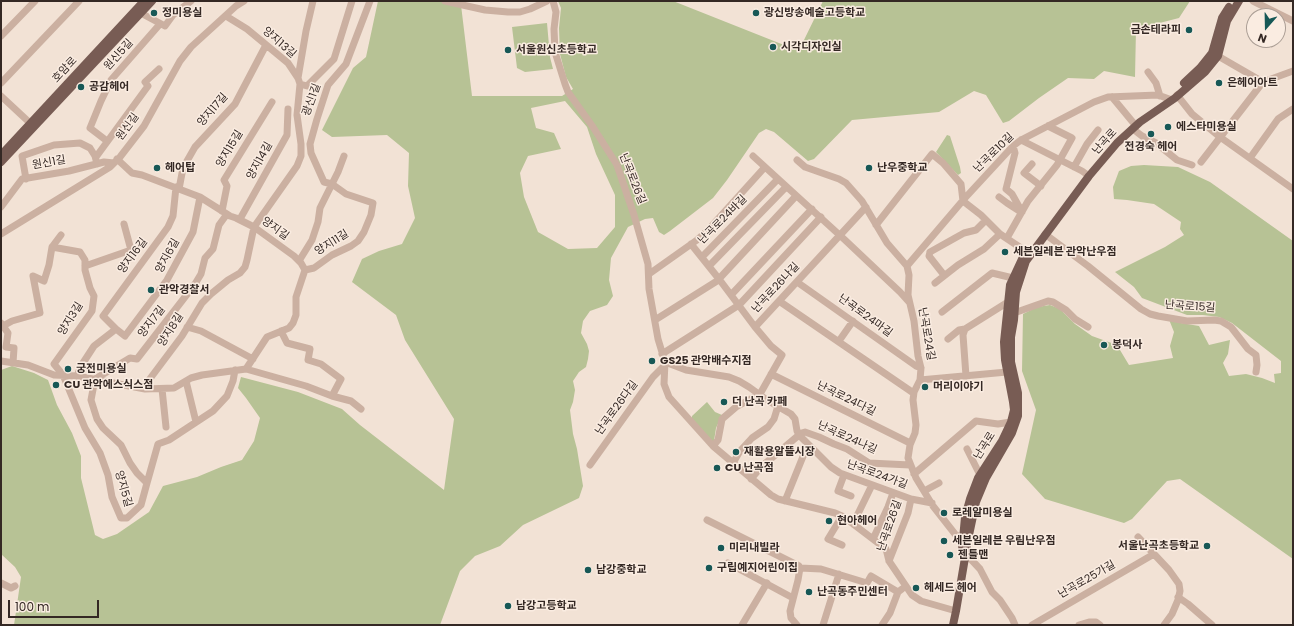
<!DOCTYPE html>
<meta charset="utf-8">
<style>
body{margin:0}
#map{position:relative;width:1294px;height:626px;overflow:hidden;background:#f2e2d5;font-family:Poppins,sans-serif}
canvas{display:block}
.frame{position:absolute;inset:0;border:2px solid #342824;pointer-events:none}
.north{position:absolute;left:1246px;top:8px;width:40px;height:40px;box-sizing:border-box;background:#faece1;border:1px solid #ab9e95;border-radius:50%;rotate:200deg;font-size:11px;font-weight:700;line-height:16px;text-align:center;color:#342824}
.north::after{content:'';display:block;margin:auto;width:14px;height:18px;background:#175856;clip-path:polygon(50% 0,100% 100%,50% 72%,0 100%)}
.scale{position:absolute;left:8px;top:600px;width:91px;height:18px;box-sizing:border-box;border:2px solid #342824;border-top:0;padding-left:5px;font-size:12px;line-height:14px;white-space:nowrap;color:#342824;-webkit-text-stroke:3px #faece1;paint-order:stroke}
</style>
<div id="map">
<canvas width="1294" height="626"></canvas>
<div class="frame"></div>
<div class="north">N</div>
<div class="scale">100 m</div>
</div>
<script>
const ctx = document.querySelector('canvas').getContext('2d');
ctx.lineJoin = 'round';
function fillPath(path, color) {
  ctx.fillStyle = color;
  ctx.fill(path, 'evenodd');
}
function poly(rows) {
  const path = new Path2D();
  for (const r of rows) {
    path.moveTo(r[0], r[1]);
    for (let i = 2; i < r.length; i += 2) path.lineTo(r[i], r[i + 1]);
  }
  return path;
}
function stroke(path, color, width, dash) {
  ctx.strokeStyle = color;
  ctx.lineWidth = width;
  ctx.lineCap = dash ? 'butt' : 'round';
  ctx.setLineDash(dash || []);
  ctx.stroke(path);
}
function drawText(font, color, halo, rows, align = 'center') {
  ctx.font = font + ' Poppins,"Noto Sans KR",sans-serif';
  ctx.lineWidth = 3;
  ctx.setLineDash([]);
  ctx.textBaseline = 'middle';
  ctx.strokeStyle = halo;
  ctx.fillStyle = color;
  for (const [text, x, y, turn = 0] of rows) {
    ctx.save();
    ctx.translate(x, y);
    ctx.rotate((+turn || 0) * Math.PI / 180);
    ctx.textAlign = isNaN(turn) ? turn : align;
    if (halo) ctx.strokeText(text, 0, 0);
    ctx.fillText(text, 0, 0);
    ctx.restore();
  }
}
const green = poly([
 [378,1,445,1,461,5,472,96,562,96,573,89,566,77,560,54,559,28,561,8,558,1,673,1,789,47,799,44,804,40,823,1,1190,1,1179,18,1136,29,1135,77,1104,71,1094,79,1068,78,1039,98,1009,121,1003,123,986,95,974,91,939,112,852,120,814,159,808,161,774,132,766,129,759,133,727,180,713,198,670,231,664,235,659,232,653,218,645,219,628,227,611,258,609,280,613,296,607,305,590,311,583,321,581,333,587,344,589,351,588,359,586,367,579,372,573,381,575,390,573,402,570,410,573,434,577,449,583,486,579,498,523,525,500,546,475,556,460,571,440,625,14,625,21,577,15,567,1,554,1,370,12,366,34,373,48,380,57,405,72,433,81,456,81,478,95,535,103,539,117,534,149,512,163,486,197,477,221,467,242,460,254,441,260,418,246,398,238,388,241,377,298,392,342,409,360,425,444,490,454,419,405,340,396,315,352,282,362,259,379,251,402,244,415,218,408,186,409,153,387,135,332,137,322,130,353,68,366,57],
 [565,101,587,127,596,154,615,195,615,227,597,248,568,249,538,232,524,197,520,173,528,156,561,149,554,133,536,128,531,108],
 [547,23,550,57,553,69,525,72,517,68,512,27],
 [947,135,950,136,960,167,961,173,958,175,936,152],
 [1144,165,1178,167,1210,182,1293,241,1293,559,1180,479,1167,481,1132,519,1124,523,1045,499,1022,474,1036,410,1022,371,1023,314,1037,307,1050,305,1060,309,1075,324,1092,336,1117,345,1129,365,1173,358,1170,346,1174,332,1168,317,1181,323,1199,326,1209,345,1230,340,1228,354,1223,363,1229,376,1246,374,1262,378,1275,383,1274,374,1281,373,1281,361,1232,323,1219,317,1203,315,1187,315,1142,298,1134,287,1115,272,1165,247,1184,235,1180,229,1181,222,1154,204,1127,200,1114,199,1113,187,1119,171,1131,166],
 [707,402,715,412,722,415,716,428,714,441,712,441,692,419,692,416]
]);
const minor = poly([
 [445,1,485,10,508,12,520,12,530,9,547,1],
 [553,1,556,12,554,29,555,52,565,84,568,92,593,127,617,165,634,215,648,264,649,289,658,339,665,362,664,384,669,397,713,446,771,495,778,499,835,513,844,517,886,549,889,561,912,595,921,601,956,611],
 [1253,1,1293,21],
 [137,11,165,26,173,15,191,1],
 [1,36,35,1],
 [1218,56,1263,82,1293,71],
 [1148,72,1156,83,1160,96],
 [298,78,306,31,313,1],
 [1,83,79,1],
 [300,84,307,86,334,59,352,1],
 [1177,95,1192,114,1220,137,1293,189],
 [1,96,30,123],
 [1112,97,1136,126],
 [1133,129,1142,136,1156,143,1177,160,1192,165],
 [1021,140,1082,171,1089,176],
 [107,141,90,128,101,101,111,80,160,24],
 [1013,146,1015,153,1006,189,1012,194,1022,212],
 [753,156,845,240,900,292,909,302],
 [96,157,148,86,145,82,159,69],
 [1250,158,1278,119,1293,109],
 [797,160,805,167,839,179,846,183,862,201,887,243,907,266,909,275,908,295,914,321,918,356,921,368,920,380,914,392,913,400,916,425,915,433,910,445,908,458,916,478,933,506,955,534,962,539,968,540],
 [1201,162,1263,82],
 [1032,164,1024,173,1041,186],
 [1074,167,1087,144,1098,130],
 [26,179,22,156,54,145,80,143,90,148,95,156,97,164],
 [179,189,183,168,195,147,235,104,266,45],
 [999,197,1007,203,1021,212],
 [1,207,22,179,69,171,104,162,114,163],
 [222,211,227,186,224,180,272,102],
 [240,219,287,135,288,109],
 [876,225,932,154,943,163,961,184,963,201,981,215,1000,234,1024,250,1029,255],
 [1,234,110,167,120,157,144,126,180,61,191,47,236,6,244,1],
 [1045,234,1088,266,1141,309,1150,314,1158,316,1187,321,1214,320,1221,321,1231,327,1248,349,1256,355,1257,365,1256,372],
 [1007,238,1028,201,1057,165,1072,138,1048,126],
 [691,244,719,279,755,327],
 [52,247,80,252,85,260,85,270,90,288,94,296,92,311,54,364,63,375,85,428,100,453,108,475,112,497,121,518,127,518,141,505,147,483,137,473,130,463,121,445,103,428,97,419,91,400,95,379,130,358,137,359,195,284,201,274,205,258,213,249,219,225,227,214],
 [930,252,964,233,976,230,986,220],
 [930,252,929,256,944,275],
 [702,257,778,179],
 [299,261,312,240,318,222,320,208,338,172,344,156],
 [85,266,131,250,124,224],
 [709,266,786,187],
 [907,266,965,198,1013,146,1021,140,1094,102,1108,97,1158,95,1172,100],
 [305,270,314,268,332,255,351,246,358,241,364,232,371,215,373,203,346,194,332,184,324,182,311,153,310,144,317,119,328,85,346,64,370,1],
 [649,274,697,240,708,230,765,167],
 [797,282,916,366,921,368],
 [935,283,958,265,984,249,1000,234],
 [731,295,812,209],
 [779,301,912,392,914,392],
 [942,312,992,273,1013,278],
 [1014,313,1048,301,1053,302,1066,310,1075,319,1088,327],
 [655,320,717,281,796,196],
 [1,323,8,333,6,347,14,348,13,363],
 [3,326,12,321,40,313,33,276,44,281,49,265,52,247,61,235],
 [187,327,201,331,253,359],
 [116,329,103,316,168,227,173,216,176,187],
 [281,331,287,343,310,349,308,360,321,364,341,379,332,396],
 [948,339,959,330,965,329],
 [839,341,853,321],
 [662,354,739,305,821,217],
 [1,361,28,365,54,375,77,376,145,389,174,388,191,378,202,375,246,369,267,337,289,328,293,323,296,315,296,297,305,270,301,263,294,256,254,227,236,218,230,216,200,197,142,175,132,173,117,159],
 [665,362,686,370,729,377,739,381,749,387,767,400,791,414,795,419,797,431,801,437,831,467,840,473,911,499,932,503],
 [246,369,306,386,332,396,351,401,361,409],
 [771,374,910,443],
 [77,376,81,366,94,346,116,329,125,336,167,280,193,232,200,197],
 [966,376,963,335,965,329,1008,302],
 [920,380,1007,372],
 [186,381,196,422],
 [143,388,182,336,202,303,211,294,228,280,240,273,245,267,247,260,254,227,297,166,301,156,301,144,297,115,300,84,298,78,288,63,247,29,226,16],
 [162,389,166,427],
 [798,434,805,432,819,437,834,444,847,449,869,463,910,465],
 [713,446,718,440,722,419,736,407,760,394,782,355,771,346,755,327,866,207],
 [967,449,980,475],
 [733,463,740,451,752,438,768,427,774,419,778,406],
 [590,465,653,377,664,366],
 [914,474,976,421,998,424,1011,422],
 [844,475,838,491,851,496],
 [751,479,761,467,799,435],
 [147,483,158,444,169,440,213,411,227,396,233,381,235,370],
 [924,491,939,483],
 [785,501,804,454,811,447],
 [842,516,828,539,842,545],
 [707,520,799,566,800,568,798,580,790,611,791,618,797,625],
 [853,524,872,485],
 [1138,537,1169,570,1179,584,1180,591,1178,600,1172,614,1164,625],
 [873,539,888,507,893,493],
 [962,553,966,554,980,569,992,592,1000,600,1012,618,1015,625],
 [889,561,908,513,911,499],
 [728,563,793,598],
 [800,568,821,569,867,583,871,576,898,592],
 [1,583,11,588,15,586],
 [1178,597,1188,604,1212,625],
 [742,625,767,583],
 [823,625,839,574],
 [882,625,890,613,898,592,902,589],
 [1032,625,1154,554],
 [1079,625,1089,622,1096,622,1100,625]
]);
const major = poly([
 [1184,83,1200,68,1212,53,1222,18,1229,7],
 [1,155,144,1],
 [1,162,152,1],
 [962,550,965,517,970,499,978,478,1002,441,1011,422,1014,410,1013,402,1005,360,1004,342,1010,285,1023,257],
 [953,625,956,611,968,540,976,502,986,478,1012,433,1018,416,1018,393,1011,362,1011,337,1014,320,1016,292,1026,261,1089,176,1117,143,1140,122,1175,98,1205,72,1218,56,1227,21,1239,1]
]);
const markers = [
 [154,13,4,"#175856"],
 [756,13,4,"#175856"],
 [1189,30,4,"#175856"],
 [773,47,4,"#175856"],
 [508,50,4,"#175856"],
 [1219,83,4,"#175856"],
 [81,87,4,"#175856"],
 [1168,127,4,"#175856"],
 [1151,134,4,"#175856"],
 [157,168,4,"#175856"],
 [869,168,4,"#175856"],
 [1005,252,4,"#175856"],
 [151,290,4,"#175856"],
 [1104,345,4,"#175856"],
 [652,361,4,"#175856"],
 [68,369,4,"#175856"],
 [56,385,4,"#175856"],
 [925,387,4,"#175856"],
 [724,402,4,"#175856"],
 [736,452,4,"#175856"],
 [717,468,4,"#175856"],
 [944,513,4,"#175856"],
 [829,521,4,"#175856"],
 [944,541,4,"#175856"],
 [1207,546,4,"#175856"],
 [721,548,4,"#175856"],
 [950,555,4,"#175856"],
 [709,568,4,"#175856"],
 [588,570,4,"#175856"],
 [916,588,4,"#175856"],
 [809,592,4,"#175856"],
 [508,606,4,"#175856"]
];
const poiNames = [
 ["정미용실",162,13],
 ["광신방송예술고등학교",764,13],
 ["금손테라피",1181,30,"right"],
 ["시각디자인실",781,47],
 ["서울원신초등학교",516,50],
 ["은헤어아트",1227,83],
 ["공감헤어",89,87],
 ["에스타미용실",1176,127],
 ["전경숙 헤어",1151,147,"center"],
 ["헤어탑",165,168],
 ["난우중학교",877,168],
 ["세븐일레븐 관악난우점",1013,252],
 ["관악경찰서",159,290],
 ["봉덕사",1112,345],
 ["GS25 관악배수지점",660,361],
 ["궁전미용실",76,369],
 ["CU 관악에스식스점",64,385],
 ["머리이야기",933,387],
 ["더 난곡 카페",732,402],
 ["재활용알뜰시장",744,452],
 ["CU 난곡점",725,468],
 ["로레알미용실",952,513],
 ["현아헤어",837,521],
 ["세븐일레븐 우림난우점",952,541],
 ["서울난곡초등학교",1199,546,"right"],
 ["미리내빌라",729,548],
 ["젠틀맨",958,555],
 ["구립예지어린이집",717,568],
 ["남강중학교",596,570],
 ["헤세드 헤어",924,588],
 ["난곡동주민센터",817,592],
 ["남강고등학교",516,606]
];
const streetNames = [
 ["양지13길",279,43,41],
 ["원신5길",119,55,-48],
 ["호암로",65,70,-47],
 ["광신1길",312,100,-70],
 ["양지17길",213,110,-49],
 ["원신길",128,127,-54],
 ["난곡로",1105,142,-48],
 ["양지15길",230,149,-59],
 ["난곡로10길",994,153,-44],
 ["양지14길",260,161,-61],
 ["원신1길",49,163,-10],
 ["난곡로26길",632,179,68],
 ["난곡로24바길",723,220,-45],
 ["양지길",275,229,36],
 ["양지11길",332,243,-32],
 ["양지16길",133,256,-53],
 ["양지6길",168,256,-61],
 ["난곡로26나길",776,288,-47],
 ["난곡로15길",1190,307,4],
 ["난곡로24마길",865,316,36],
 ["양지3길",71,319,-58],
 ["양지7길",152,322,-52],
 ["양지8길",171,330,-57],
 ["난곡로24길",926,334,80],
 ["난곡로24다길",846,399,26],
 ["난곡로26다길",617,408,-54],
 ["난곡로24나길",847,438,24],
 ["난곡로",985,446,-58],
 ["난곡로24가길",877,475,20],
 ["양지5길",123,489,74],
 ["난곡로26길",890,526,-71],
 ["난곡로25가길",1087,580,-30]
];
fillPath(green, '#b7c295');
stroke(minor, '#cbb0a1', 7);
stroke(major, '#785c54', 8);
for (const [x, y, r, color] of markers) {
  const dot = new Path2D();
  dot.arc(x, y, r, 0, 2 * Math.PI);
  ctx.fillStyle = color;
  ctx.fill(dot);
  stroke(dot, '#faece1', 1.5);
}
drawText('bold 11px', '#342824', '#faece1', poiNames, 'left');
drawText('11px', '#342824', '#faece1', streetNames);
</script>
